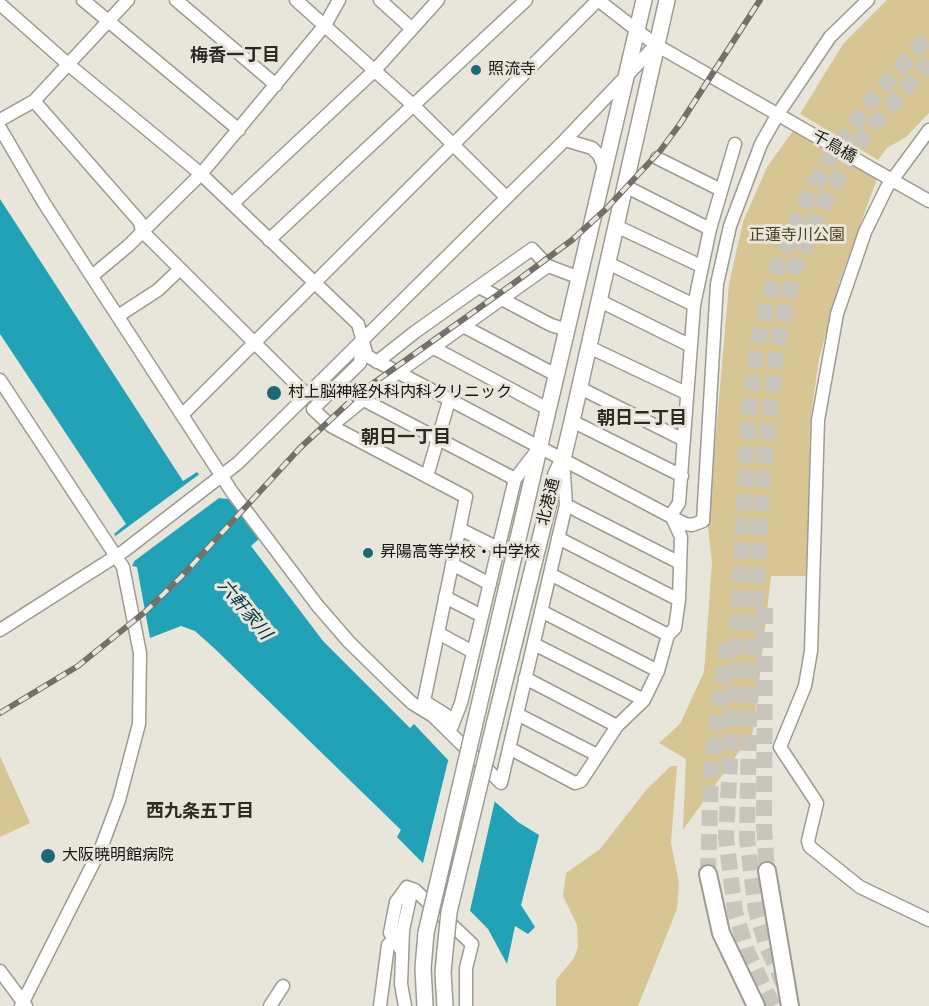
<!DOCTYPE html>
<meta charset="utf-8">
<style>
body{margin:0}
canvas{display:block;background:#e8e5db}
</style>
<canvas width="929" height="1006"></canvas>
<script>
const ctx = document.querySelector('canvas').getContext('2d');
ctx.lineJoin = 'round';
function fillPath(path, color) {
  ctx.fillStyle = color;
  ctx.fill(path, 'evenodd');
}
function poly(rows) {
  const path = new Path2D();
  for (const r of rows) {
    path.moveTo(r[0], r[1]);
    for (let i = 2; i < r.length; i += 2) path.lineTo(r[i], r[i + 1]);
  }
  return path;
}
function stroke(path, color, width, dash) {
  ctx.strokeStyle = color;
  ctx.lineWidth = width;
  ctx.lineCap = dash ? 'butt' : 'round';
  ctx.setLineDash(dash || []);
  ctx.stroke(path);
}
function drawText(font, color, halo, rows, align = 'center') {
  ctx.font = font + ' "DM Sans","Noto Sans JP",sans-serif';
  ctx.lineWidth = 6;
  ctx.setLineDash([]);
  ctx.textBaseline = 'middle';
  ctx.strokeStyle = halo;
  ctx.fillStyle = color;
  for (const [text, x, y, turn = 0] of rows) {
    ctx.save();
    ctx.translate(x, y);
    ctx.rotate((+turn || 0) * Math.PI / 180);
    ctx.textAlign = isNaN(turn) ? turn : align;
    if (halo) ctx.strokeText(text, 0, 0);
    ctx.fillText(text, 0, 0);
    ctx.restore();
  }
}
const green = poly([
 [887,0,929,0,929,113,906,137,887,148,878,160,800,114,843,44],
 [793,131,877,179,840,280,819,359,810,422,807,576,771,576,753,732,683,830,686,759,659,743,680,724,704,672,712,563,708,527,729,284,743,222,767,167],
 [0,756,30,823,0,837],
 [671,766,677,766,671,843,679,883,677,909,638,1006,556,1006,556,980,574,958,578,947,577,925,563,896,566,873,600,849,647,789]
]);
const water = poly([
 [0,199,183,481,197,472,218,498,228,499,260,538,251,546,323,641,410,728,414,724,449,761,518,822,539,835,521,905,535,927,528,934,515,926,507,964,488,929,397,837,401,830,214,648,195,631,181,626,150,638,137,567,132,566,134,562,114,534,126,524,0,334]
]);
const pier = poly([
 [201,473,219,498,133,562,114,537],
 [449,757,496,796,469,915,422,867]
]);
const highwayTunnel = poly([
 [765,608,764,826,767,871],
 [708,874,711,773,727,644],
 [784,985,767,947,756,911,747,838,749,722,763,475,777,345,795,268,825,200,862,139,929,62],
 [773,1006,747,951,735,912,726,837,749,413,757,344,777,267,810,192,828,160,872,99,929,36]
]);
const minor = poly([
 [83,0,239,130],
 [176,0,276,85],
 [296,0,414,106,506,197],
 [380,0,411,28],
 [598,0,656,45,791,122],
 [0,4,69,65,201,174,315,283,358,324,367,356,685,524,692,525,703,521,717,284,730,226,761,144,778,114,830,37,868,0],
 [34,101,140,222,142,231,306,394],
 [0,120,34,101,128,0],
 [0,128,44,203,232,492,317,605,349,642,394,686,412,703,433,716,501,783],
 [929,130,887,187,865,232,837,314,818,420,811,651,805,686,780,747,817,803,808,841,810,847,860,887,929,920],
 [565,140,592,148,599,155,605,169],
 [657,158,721,190],
 [878,172,929,201],
 [625,186,710,229],
 [232,204,375,70,438,0],
 [616,226,701,266],
 [269,240,526,0],
 [608,263,694,305],
 [92,276,128,246,201,174,325,25,339,0],
 [479,287,551,325,567,330],
 [600,301,689,345],
 [118,316,158,290,180,269],
 [463,326,556,375],
 [362,346,360,363,313,409,331,426,466,497,424,701,454,720],
 [432,347,548,409],
 [589,347,686,393],
 [377,362,415,332,532,249,548,266,580,278],
 [0,380,123,567,140,653,139,724,119,800,101,848,21,1006],
 [580,388,684,440],
 [362,399,515,479],
 [183,414,598,0],
 [572,421,682,476],
 [331,426,390,378,548,266],
 [427,476,449,401],
 [566,505,680,563],
 [460,529,498,548],
 [558,538,679,600],
 [452,564,490,584],
 [550,574,668,635],
 [445,597,482,616],
 [541,611,658,671],
 [0,630,124,551,238,463,565,140,656,45],
 [438,633,473,652],
 [534,644,644,700],
 [525,678,617,726],
 [517,714,597,755],
 [452,726,461,703,515,479,539,448],
 [509,748,575,783,581,781,617,726,644,700,658,671,668,635,675,628,679,600,681,537,671,515,679,503,694,305,710,229,735,144],
 [501,783,566,505,563,459],
 [402,951,390,933,396,902,407,887,415,890,472,944,466,968,466,1006],
 [0,971,26,1006],
 [270,1006,283,986],
 [380,1006,388,945,400,933],
 [405,1006,401,984,403,930,411,893,415,890]
]);
const major = poly([
 [478,710,644,0],
 [494,725,556,474,563,459,572,421,667,0],
 [445,951,443,973,445,1006],
 [425,1006,423,968,426,933]
]);
const highway = poly([
 [767,871,790,1006],
 [708,874,721,933,756,1006]
]);
const rail = poly([
 [0,713,78,666,146,611,183,575,300,448,358,394,510,286,572,240,606,209,660,151,680,124,760,0]
]);
const minorBridge = poly([
 [791,122,878,172]
]);
const majorBridge = poly([
 [426,933,478,710],
 [445,951,449,912,494,725]
]);
const markers = [
 [476,70,6,"#1e6774"],
 [274,393,8,"#1e6774"],
 [368,553,6,"#1e6774"],
 [48,856,8,"#1e6774"]
];
const poiNames = [
 ["照流寺",488,70],
 ["村上脳神経外科内科クリニック",288,393],
 ["昇陽高等学校・中学校",380,553],
 ["大阪暁明館病院",62,856]
];
const streetNames = [
 ["千鳥橋",834,147,30],
 ["北港通",549,502,-76]
];
const parkNames = [
 ["正蓮寺川公園",797,236]
];
const neighbourhoodNames = [
 ["梅香一丁目",235,56],
 ["朝日二丁目",642,419],
 ["朝日一丁目",406,438],
 ["西九条五丁目",200,812]
];
const waterNames = [
 ["六軒家川",244,610,50]
];
fillPath(green, '#d7c594');
fillPath(water, '#22a2b6');
fillPath(pier, '#e8e5db');
stroke(highwayTunnel, '#c8c6bc', 16, [16, 8]);
stroke(minor, '#9e9b92', 15);
stroke(major, '#9e9b92', 18);
stroke(highway, '#9e9b92', 20);
stroke(minor, '#fff', 12);
stroke(major, '#fff', 15);
stroke(highway, '#fff', 16);
stroke(rail, '#727069', 6);
stroke(rail, '#e8e5db', 4, [11]);
stroke(minorBridge, '#9e9b92', 15, []);
stroke(majorBridge, '#9e9b92', 18, []);
stroke(minorBridge, '#fff', 12);
stroke(majorBridge, '#fff', 15);
for (const [x, y, r, color] of markers) {
  const dot = new Path2D();
  dot.arc(x, y, r, 0, 2 * Math.PI);
  ctx.fillStyle = color;
  ctx.fill(dot);
  stroke(dot, '#e8e5db', 2);
}
drawText('16px', '#14130f', '#e8e5db', poiNames, 'left');
drawText('16px', '#14130f', '#e8e5db', streetNames);
drawText('16px', '#4e421e', '#e8e5db', parkNames);
drawText('bold 18px', '#2d2a23', '#e8e5db', neighbourhoodNames);
drawText('italic 18px', '#003841', '#e8e5db', waterNames);
</script>
